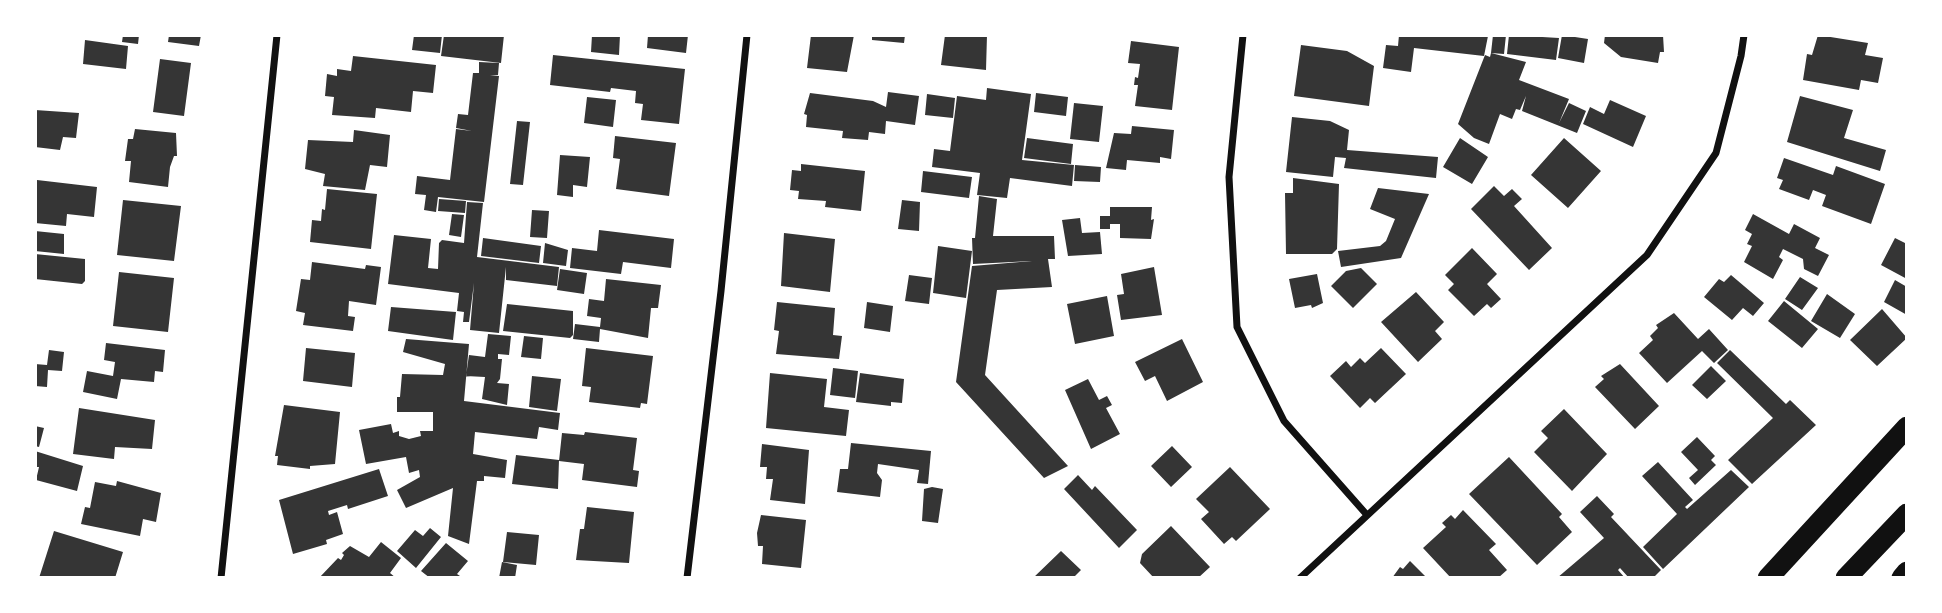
<!DOCTYPE html>
<style>
body{margin:0}
#map{position:relative;width:1942px;height:613px;overflow:hidden;background:#fff;font-family:Roboto,sans-serif}
canvas{display:block}
.frame{position:absolute;inset:0;border:37px solid #fff;pointer-events:none}
</style>
<div id="map">
<canvas width="1942" height="613"></canvas>
<div class="frame"></div>
</div>
<script>
const ctx = document.querySelector('canvas').getContext('2d');
ctx.lineJoin = 'round';
function fillPath(path, color) {
  ctx.fillStyle = color;
  ctx.fill(path, 'evenodd');
}
function poly(rows) {
  const path = new Path2D();
  for (const r of rows) {
    path.moveTo(r[0], r[1]);
    for (let i = 2; i < r.length; i += 2) path.lineTo(r[i], r[i + 1]);
  }
  return path;
}
function stroke(path, color, width, dash) {
  ctx.strokeStyle = color;
  ctx.lineWidth = width;
  ctx.lineCap = dash ? 'butt' : 'round';
  ctx.setLineDash(dash || []);
  ctx.stroke(path);
}
const building = poly([
 [123,35,139,35,138,44,122,42],
 [169,35,201,35,199,46,168,42],
 [414,35,442,35,440,53,412,50],
 [444,35,504,35,501,63,441,56],
 [592,35,620,35,619,55,591,52],
 [648,35,688,35,686,53,647,48],
 [811,35,854,35,847,72,807,68],
 [872,35,905,35,904,43,872,40],
 [945,35,987,35,986,70,941,65],
 [1399,35,1483,37,1488,36,1484,56,1414,48,1411,72,1383,68,1386,45,1398,46],
 [1493,35,1506,35,1504,54,1491,53],
 [1509,35,1559,38,1556,60,1507,54],
 [1562,35,1588,39,1584,63,1558,58],
 [1605,35,1663,35,1664,52,1660,52,1658,63,1621,57,1604,43],
 [1818,35,1868,43,1865,55,1883,58,1878,83,1861,80,1859,90,1803,80,1807,54,1812,55],
 [85,40,128,46,126,69,83,64],
 [1131,41,1179,47,1172,110,1135,106,1138,85,1134,85,1135,77,1138,78,1140,64,1128,63],
 [1301,45,1347,51,1374,66,1369,106,1294,96],
 [1491,53,1526,62,1519,80,1569,99,1559,123,1569,103,1586,111,1577,133,1522,111,1526,96,1520,110,1516,109,1512,119,1500,114,1489,144,1474,138,1458,124,1485,55,1490,57],
 [553,55,685,69,679,124,641,120,643,104,635,103,636,91,611,88,610,92,550,85],
 [353,56,436,65,433,93,413,91,411,112,376,108,375,118,332,115,334,97,325,96,327,74,337,76,337,69,351,71],
 [160,59,191,63,184,116,153,112],
 [479,62,499,63,498,75,490,75,499,76,484,202,438,197,436,212,424,210,426,195,415,194,417,176,450,180,456,129,472,131,456,128,458,114,468,115,473,73,479,73],
 [987,88,1031,94,1022,160,1074,165,1072,186,1010,178,1007,198,977,195,980,173,932,167,934,149,950,151,957,96,986,100],
 [888,92,919,96,915,125,886,121,885,134,869,132,868,140,842,138,843,131,806,127,807,115,804,114,810,93,873,101,886,107],
 [1036,93,1068,97,1066,116,1034,112],
 [927,94,955,98,953,118,925,115],
 [1800,96,1853,110,1844,138,1886,150,1880,171,1787,142],
 [587,97,616,100,613,127,584,123],
 [1610,100,1646,116,1633,147,1583,124,1590,107,1604,114],
 [1074,103,1103,106,1099,142,1070,139],
 [35,110,79,113,76,138,63,137,60,150,35,147],
 [1292,117,1330,121,1349,130,1347,150,1438,157,1436,178,1344,168,1346,158,1335,157,1333,177,1286,172],
 [517,121,530,122,523,185,510,184],
 [1132,126,1174,130,1171,159,1160,157,1160,163,1127,160,1126,170,1106,168,1114,133,1131,134],
 [135,129,176,133,177,156,174,156,170,167,168,187,129,182,131,161,125,161,128,139,133,139],
 [354,130,390,135,387,167,370,165,365,190,323,186,325,174,305,169,308,140,353,142],
 [615,136,676,143,669,196,616,189,620,159,613,158],
 [1027,138,1073,144,1071,164,1024,158],
 [1460,138,1488,157,1472,184,1443,167],
 [1564,138,1601,171,1568,208,1531,175],
 [560,155,590,157,587,187,573,185,573,197,557,195],
 [1784,158,1833,175,1836,166,1885,184,1871,224,1822,206,1826,195,1813,190,1809,200,1779,189,1783,180,1777,178],
 [801,164,865,171,861,211,825,207,826,201,798,199,799,191,790,190,792,170,801,171],
 [1075,165,1101,167,1100,182,1074,181],
 [923,171,972,177,969,198,921,192],
 [1293,178,1339,184,1337,249,1332,254,1286,254,1285,193,1293,193],
 [37,180,97,187,94,217,67,214,66,226,35,223],
 [1494,186,1504,196,1512,189,1522,199,1514,206,1552,248,1529,270,1471,209],
 [1378,188,1429,194,1401,258,1341,267,1338,251,1380,246,1386,241,1395,219,1370,209],
 [327,189,377,194,371,249,310,242,312,220,321,221,322,209,325,210],
 [979,196,997,199,993,236,1054,236,1055,259,1048,259,1052,287,997,290,985,375,1068,466,1044,478,956,382,972,266,1032,261,973,264,972,238,975,238],
 [439,199,466,201,465,213,438,211],
 [123,200,181,206,174,261,117,255],
 [902,200,920,202,919,231,898,229],
 [467,202,483,203,477,257,559,267,557,286,506,280,506,267,499,333,470,330,474,283,469,322,463,322,464,312,457,311,459,293,388,284,394,235,431,239,428,268,438,269,439,243,442,240,464,243],
 [1110,207,1152,207,1151,220,1154,219,1151,239,1120,238,1120,224,1110,224,1110,229,1100,229,1100,216,1110,216],
 [532,210,549,211,547,238,530,237],
 [452,214,464,215,461,237,449,235],
 [1753,214,1789,234,1794,224,1820,238,1815,248,1829,255,1818,276,1804,269,1803,259,1783,249,1779,257,1783,260,1773,279,1744,262,1752,246,1747,244,1752,234,1745,230],
 [1080,218,1082,233,1100,232,1102,254,1068,256,1062,220],
 [599,230,674,239,671,268,623,262,621,274,570,268,572,248,597,251],
 [35,231,64,234,64,254,35,251],
 [784,233,835,239,830,292,781,286],
 [483,238,541,246,539,263,481,256],
 [1895,238,1907,244,1907,279,1881,265],
 [545,243,568,250,566,266,543,263],
 [938,246,972,251,966,298,933,293],
 [1472,248,1497,274,1487,284,1501,299,1491,308,1487,304,1474,316,1448,290,1454,284,1445,275],
 [35,254,85,259,85,281,82,284,35,279],
 [312,262,365,269,366,265,381,267,376,305,349,301,348,316,355,317,353,331,303,325,305,313,296,311,301,279,310,280],
 [1154,267,1162,315,1121,320,1117,295,1124,294,1121,274],
 [1361,268,1377,284,1353,308,1331,286,1346,271],
 [560,269,587,273,584,294,557,290],
 [119,272,174,278,168,332,113,326],
 [1317,274,1323,303,1312,308,1311,305,1295,308,1289,279],
 [909,275,932,278,929,304,905,301],
 [1731,275,1764,303,1753,316,1743,308,1732,320,1704,297,1719,279,1724,282],
 [1800,277,1818,288,1802,310,1785,299],
 [606,279,661,285,658,308,651,308,648,338,600,329,599,342,573,339,575,324,600,327,601,318,587,316,589,299,604,301],
 [1895,280,1907,287,1907,315,1884,302],
 [1416,292,1444,322,1435,331,1442,339,1418,362,1381,322],
 [1827,294,1855,314,1840,338,1811,321],
 [1107,296,1114,336,1075,344,1067,304],
 [1784,301,1818,329,1802,348,1768,321],
 [777,302,835,308,833,335,842,336,839,359,776,354,779,331,774,330],
 [867,302,893,306,890,332,864,328],
 [507,304,573,311,573,335,570,338,503,331],
 [391,307,456,312,453,340,388,331],
 [1882,309,1907,338,1877,366,1850,340],
 [1674,313,1698,339,1709,329,1728,350,1714,363,1702,351,1667,383,1639,353,1653,340,1650,336,1658,328,1656,325],
 [488,334,511,336,509,355,498,354,498,359,502,359,500,379,497,383,509,384,507,405,482,399,485,377,466,376,469,355,485,357],
 [524,336,543,338,541,359,521,357],
 [406,339,469,344,464,401,560,413,558,430,539,427,537,439,475,432,473,454,507,460,505,478,484,476,484,481,477,481,469,544,448,536,453,488,406,508,397,490,420,477,419,470,409,473,406,457,366,464,359,430,391,424,393,433,399,431,399,436,409,439,421,436,420,431,433,431,433,412,397,412,397,397,400,397,402,374,443,375,445,364,403,352],
 [1182,339,1203,382,1167,401,1155,376,1145,381,1135,362],
 [106,343,165,350,163,372,155,371,154,382,121,379,117,399,83,392,87,371,113,376,115,362,104,360],
 [306,348,355,353,352,387,303,381],
 [586,348,653,356,647,404,641,403,640,408,589,402,591,387,582,386],
 [1381,348,1406,374,1375,403,1370,398,1360,408,1330,376,1346,361,1351,367,1360,358,1365,363],
 [49,350,64,352,62,371,48,370,47,387,35,386,35,364,47,365],
 [1730,350,1786,404,1790,400,1816,425,1752,484,1728,460,1773,418,1717,363],
 [1620,364,1659,406,1635,429,1595,387,1604,379,1601,376],
 [1711,366,1726,381,1707,399,1692,385],
 [833,368,858,371,855,398,830,395],
 [770,373,827,379,824,407,849,410,846,436,766,428],
 [860,373,904,379,902,403,891,402,891,406,856,402],
 [532,376,561,379,557,411,529,407],
 [1088,379,1099,400,1107,396,1112,405,1106,408,1120,434,1091,449,1065,390],
 [284,405,340,412,335,464,310,466,310,469,277,465,278,456,275,456],
 [79,408,155,420,152,449,115,447,114,459,73,454],
 [1564,409,1607,454,1572,491,1534,452,1548,438,1541,431],
 [35,426,44,428,39,447,35,446],
 [585,432,637,438,633,470,639,471,637,487,582,480,584,464,559,461,562,433,584,435],
 [1697,437,1715,456,1711,460,1716,465,1695,485,1689,478,1698,470,1681,452],
 [851,443,931,451,928,484,917,483,919,470,878,464,877,473,882,480,880,497,837,492,840,469,848,469],
 [762,444,809,450,805,504,770,500,773,479,766,479,767,467,760,467],
 [1172,446,1192,467,1171,487,1151,466],
 [35,451,83,466,77,491,36,480,39,467,35,467],
 [516,455,559,460,558,489,512,484],
 [1509,457,1562,514,1559,517,1572,532,1537,565,1469,494],
 [1658,462,1693,500,1685,507,1687,509,1731,470,1749,487,1663,569,1643,547,1677,514,1642,476],
 [1230,467,1270,509,1236,541,1232,537,1224,544,1201,519,1209,512,1196,499],
 [379,469,388,496,348,509,347,505,328,511,329,515,337,512,343,534,326,540,327,544,293,554,279,500],
 [1078,475,1092,490,1095,486,1137,530,1119,548,1064,489],
 [117,481,161,493,156,522,143,519,140,536,81,524,85,507,90,508,95,482,116,486],
 [932,487,943,489,938,523,922,521,924,489],
 [1597,496,1614,514,1611,517,1661,570,1653,578,1629,578,1620,568,1618,570,1625,578,1557,578,1604,538,1580,512],
 [587,507,634,512,629,563,576,560,580,529,584,529],
 [1463,510,1496,544,1489,550,1507,570,1498,578,1451,578,1423,548,1446,527,1442,523,1451,515,1455,519],
 [761,515,806,520,801,568,762,564,763,546,758,546,757,533],
 [1171,526,1210,567,1198,578,1154,578,1140,563,1142,554],
 [430,528,441,537,416,568,397,551,415,530,423,536],
 [54,531,123,552,115,578,39,578],
 [507,532,539,535,536,565,503,562],
 [381,542,401,558,390,573,396,578,319,578,338,558,341,560,344,555,342,553,350,546,369,557],
 [446,543,468,561,457,574,463,578,430,578,421,571],
 [1061,551,1081,570,1073,578,1033,578],
 [1410,561,1427,578,1392,578,1400,567,1403,569],
 [502,562,517,565,515,578,499,578]
]);
const minor = poly([
 [1243,35,1229,177,1237,327,1284,421,1367,515],
 [221,578,277,35],
 [687,578,721,291,747,35],
 [1300,578,1647,255,1716,153,1741,56,1744,35]
]);
const motorway = poly([
 [1768,578,1907,427],
 [1846,578,1907,514],
 [1902,578,1907,572]
]);
fillPath(building, '#353535');
stroke(minor, '#111', 7);
stroke(motorway, '#111', 21);
</script>
